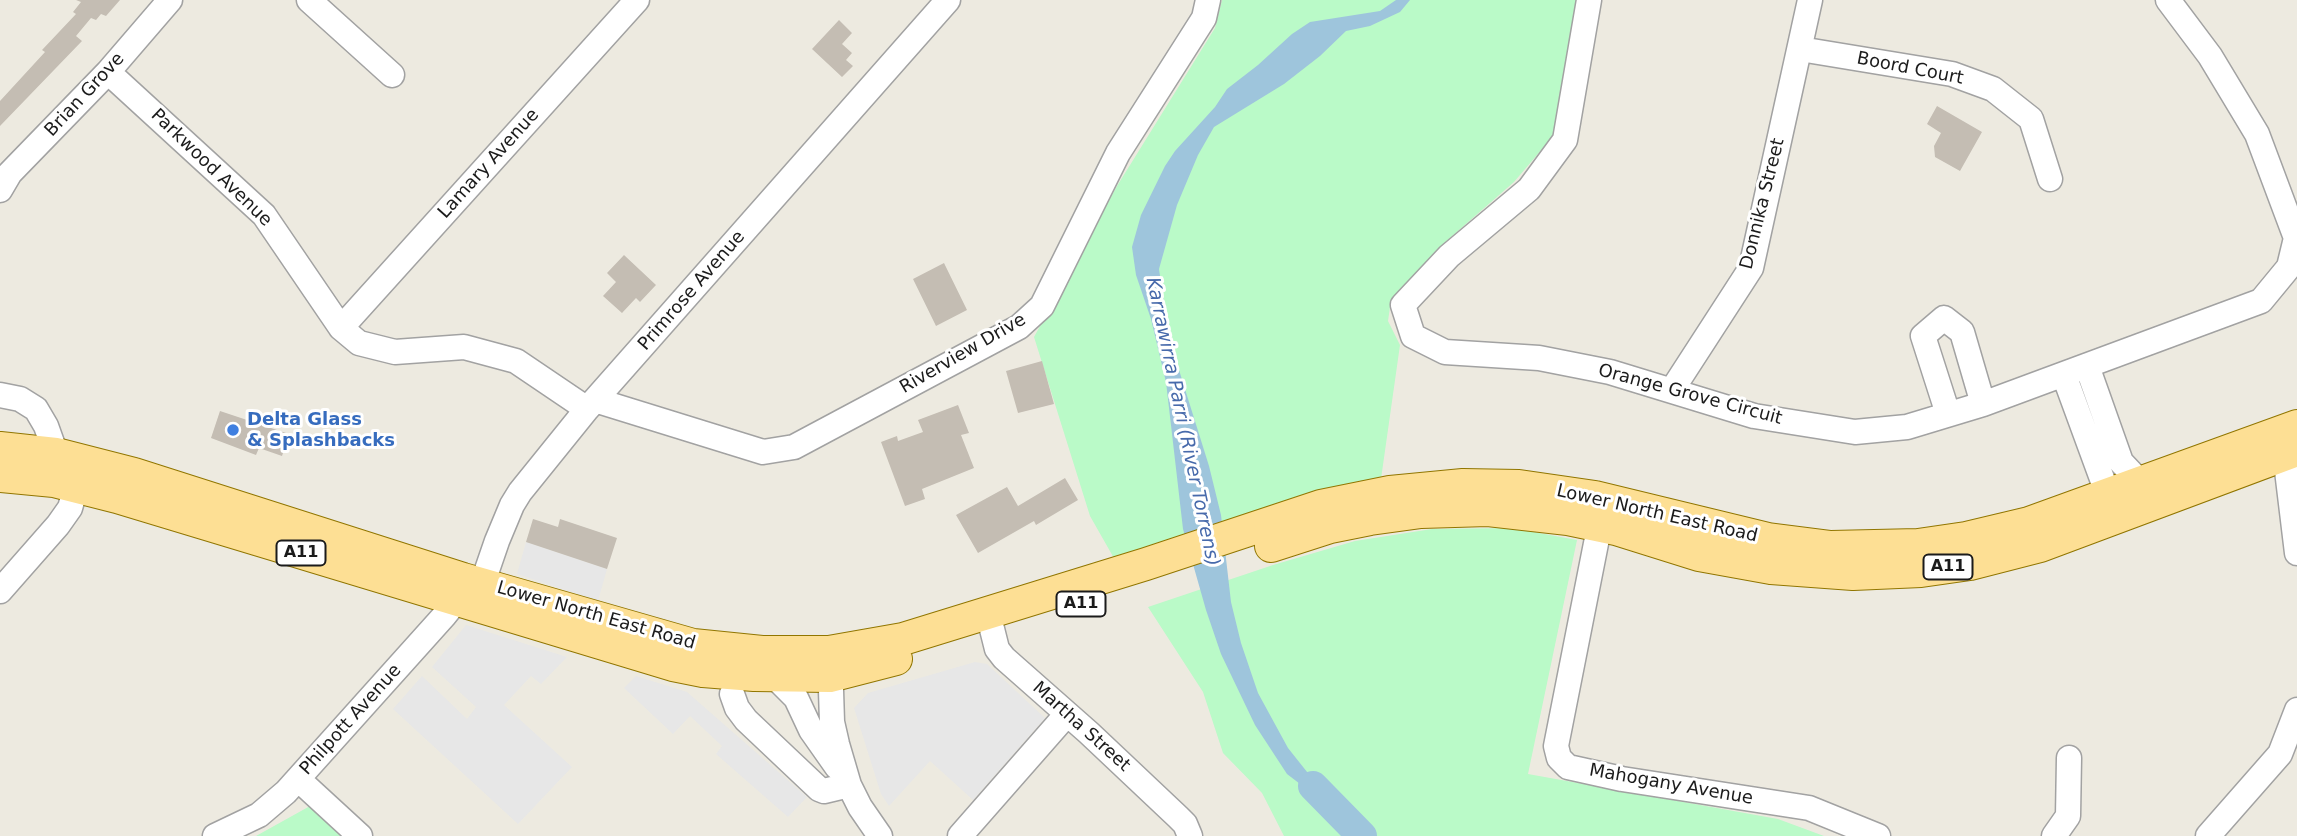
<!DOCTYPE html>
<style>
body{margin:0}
canvas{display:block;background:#edeae0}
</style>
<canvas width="2297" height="836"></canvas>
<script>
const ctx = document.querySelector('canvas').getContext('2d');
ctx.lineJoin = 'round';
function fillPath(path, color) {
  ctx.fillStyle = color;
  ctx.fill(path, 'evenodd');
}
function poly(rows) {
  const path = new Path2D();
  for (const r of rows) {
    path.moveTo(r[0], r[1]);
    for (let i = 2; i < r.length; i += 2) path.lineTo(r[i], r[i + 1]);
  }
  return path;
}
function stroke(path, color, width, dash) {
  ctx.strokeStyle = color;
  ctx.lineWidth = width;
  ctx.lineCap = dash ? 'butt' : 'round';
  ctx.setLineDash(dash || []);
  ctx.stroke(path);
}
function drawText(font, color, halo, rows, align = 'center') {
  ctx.font = font + ' "DejaVu Sans",sans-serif';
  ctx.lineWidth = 6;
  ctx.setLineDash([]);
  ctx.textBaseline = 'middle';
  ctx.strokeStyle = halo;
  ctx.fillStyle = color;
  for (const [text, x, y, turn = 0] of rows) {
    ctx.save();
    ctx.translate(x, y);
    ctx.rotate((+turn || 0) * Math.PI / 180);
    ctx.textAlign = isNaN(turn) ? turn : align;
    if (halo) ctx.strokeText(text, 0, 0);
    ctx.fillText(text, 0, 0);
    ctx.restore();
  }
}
const park = poly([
 [1222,0,1577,0,1554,135,1514,182,1443,244,1391,300,1388,321,1400,345,1381,479,1115,560,1090,516,1034,337,1117,186,1215,28],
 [1512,528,1577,540,1528,774,1778,819,1824,836,1284,836,1262,793,1223,753,1203,692,1148,607,1273,565,1355,541,1432,529],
 [310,806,346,836,256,836]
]);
const parking = poly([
 [526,542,607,569,598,601,517,574],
 [466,625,567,657,541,684,531,676,504,705,572,767,518,824,393,709,422,676,467,719,476,707,432,667],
 [975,662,987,664,1045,718,973,800,930,761,889,806,881,794,854,708,868,693],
 [636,676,687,692,807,797,788,817,716,754,722,746,690,716,673,734,624,688]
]);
const water = poly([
 [1396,0,1410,0,1400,12,1370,26,1346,31,1320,56,1284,84,1214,127,1198,155,1177,205,1159,269,1169,338,1209,466,1221,515,1231,602,1241,643,1258,693,1288,748,1342,816,1287,774,1255,725,1221,654,1206,610,1183,529,1166,382,1151,319,1136,275,1132,247,1141,215,1165,166,1175,151,1215,107,1227,89,1258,65,1292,34,1310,22,1380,11]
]);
const river = poly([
 [1313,786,1362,836]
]);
const building = poly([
 [76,0,120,0,106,16,101,14,96,20,91,18,76,36,82,41,0,126,0,101,45,52,42,50,76,14,73,12,81,2],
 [839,20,852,33,842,44,852,53,846,60,853,66,842,77,812,49],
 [1937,106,1982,132,1960,171,1935,157,1934,146,1941,133,1927,124],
 [624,255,656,285,640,302,636,298,622,313,603,296,616,282,607,273],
 [944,263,967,310,936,326,913,279],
 [1042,361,1054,404,1018,413,1006,371],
 [958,405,969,433,961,435,974,468,922,489,925,499,905,506,881,442,897,436,898,441,923,432,918,420],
 [220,411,289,434,282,456,259,448,256,455,211,438],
 [1065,478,1078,500,1036,525,1034,521,978,553,956,515,1007,487,1018,506],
 [533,519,558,527,560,519,617,538,607,569,526,542]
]);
const minor = poly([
 [309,0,392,75],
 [1589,0,1565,140,1529,189,1449,256,1403,305,1413,336,1445,352,1539,358,1610,372,1754,416,1855,432,1907,427,1983,404,2261,301,2289,267,2296,238,2257,134,2210,56,2168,0],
 [1800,49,1952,74,1993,89,2031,119,2050,179],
 [108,72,264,215,341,328,359,343,395,352,464,347,516,361,587,409],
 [0,190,10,173,108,72,170,0],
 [341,328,637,0],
 [2087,366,2121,462,2141,483],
 [2064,375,2108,495,2122,504],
 [1672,390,1751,268,1810,0],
 [0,395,20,399,36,409,46,426,56,454],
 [595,400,763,452,794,447,1019,327,1042,306,1118,153,1204,18,1208,0],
 [1948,414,1923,336,1944,318,1962,332,1983,404],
 [2280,439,2285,454,2297,553],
 [1603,508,1556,746,1559,758,1568,767,1622,779,1809,808,1878,836],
 [0,591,58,525,70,508,76,487],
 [476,602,497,541,512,505,520,492,587,409,948,0],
 [988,613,997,649,1004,658,1089,733,1178,817,1185,824,1190,836],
 [830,659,832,722,837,744,849,785,860,807,880,836],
 [774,676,796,698,811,730,837,767],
 [732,694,737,708,746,720,819,789,824,791,849,785],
 [298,779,360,836],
 [215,836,259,815,286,792,444,616,456,601,461,586],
 [960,836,1067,714],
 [2054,836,2068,816,2069,758],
 [2208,836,2280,754,2297,710]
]);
const major = poly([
 [0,448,56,454,134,474,463,579,693,645,762,652,829,652,903,639,1146,564,1321,506,1390,492,1463,485,1519,486,1595,497,1768,539,1831,547,1918,545,1966,538,2029,523,2297,426],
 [0,476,54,481,117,497,673,665,703,671,754,675,830,676,896,659],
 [1271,546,1330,527,1370,519,1421,512,1488,510,1568,519,1616,529,1699,555,1771,568,1853,574,1921,571,1970,564,2040,546,2297,450]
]);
const markers = [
 [233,430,7,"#3f7fe0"]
];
const shields = [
 [301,553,49],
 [1948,567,49],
 [1081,604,49]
];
const shieldNames = [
 ["A11",301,553],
 ["A11",1948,567],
 ["A11",1081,604]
];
const streetNames = [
 ["Boord Court",1910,69,11],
 ["Brian Grove",85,95,-47],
 ["Lamary Avenue",489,164,-48],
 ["Parkwood Avenue",211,168,44],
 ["Donnika Street",1763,204,-76],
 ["Primrose Avenue",692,291,-49],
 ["Riverview Drive",963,354,-30],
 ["Orange Grove Circuit",1690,395,15],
 ["Lower North East Road",1657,514,13],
 ["Lower North East Road",596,616,16],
 ["Philpott Avenue",351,720,-48],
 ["Martha Street",1081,727,42],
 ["Mahogany Avenue",1671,785,10]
];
const shopNames = [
 ["Delta Glass",247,420],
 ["& Splashbacks",247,441]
];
const waterNames = [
 ["Karrawirra Parri (River Torrens)",1182,422,78]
];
fillPath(park, '#bafac8');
fillPath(parking, '#e7e7e7');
fillPath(water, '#9ec5dc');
stroke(river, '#9ec5dc', 30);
fillPath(building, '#c4bdb3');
stroke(minor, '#a2a2a2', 27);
stroke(major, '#917600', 34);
stroke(minor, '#fff', 24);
stroke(major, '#fddf94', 32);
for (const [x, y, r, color] of markers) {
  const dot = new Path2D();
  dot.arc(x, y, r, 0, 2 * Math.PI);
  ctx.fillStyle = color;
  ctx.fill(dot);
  stroke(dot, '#fff', 2.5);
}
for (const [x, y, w] of shields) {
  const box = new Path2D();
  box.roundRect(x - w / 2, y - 12.5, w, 25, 5);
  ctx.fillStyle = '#fff';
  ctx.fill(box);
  stroke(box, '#1b1b1b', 2);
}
drawText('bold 16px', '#1b1b1b', null, shieldNames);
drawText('18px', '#1b1b1b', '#fff', streetNames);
drawText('bold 18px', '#366cbe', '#fff', shopNames, 'left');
drawText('italic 19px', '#476aab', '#fff', waterNames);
</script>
